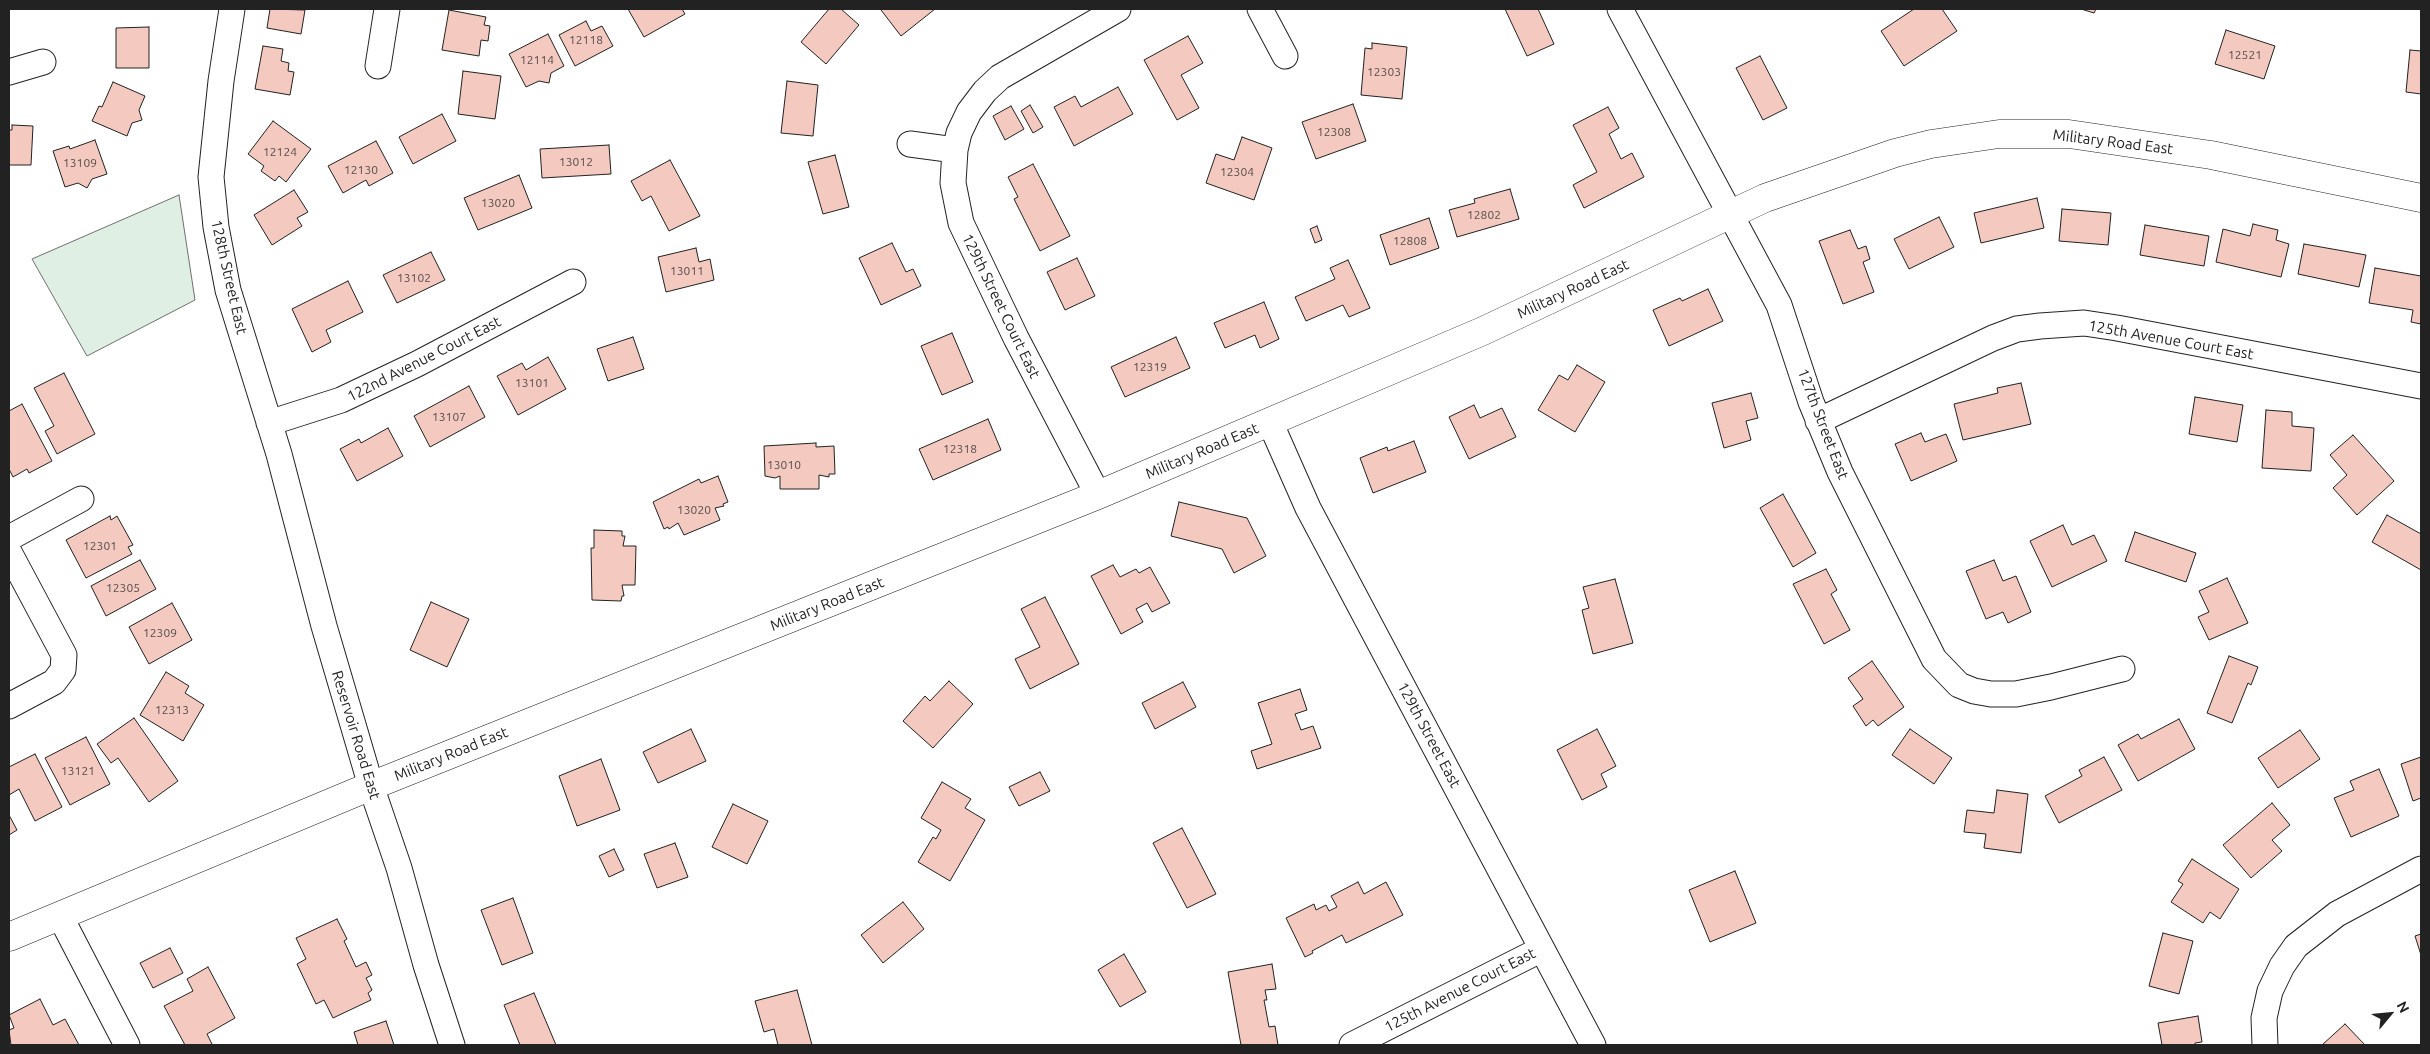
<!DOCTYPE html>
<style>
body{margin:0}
#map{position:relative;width:2430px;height:1054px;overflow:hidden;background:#fff;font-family:Ubuntu,sans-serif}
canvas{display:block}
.frame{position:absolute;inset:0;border:10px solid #222;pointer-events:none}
.north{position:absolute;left:2365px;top:989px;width:50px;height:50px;-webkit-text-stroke:4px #fff;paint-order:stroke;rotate:62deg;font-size:14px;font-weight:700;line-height:20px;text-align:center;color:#222}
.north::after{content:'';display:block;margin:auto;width:18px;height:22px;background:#222;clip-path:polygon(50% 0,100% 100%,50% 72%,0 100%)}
</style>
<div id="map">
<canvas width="2430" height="1054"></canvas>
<div class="frame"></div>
<div class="north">N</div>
</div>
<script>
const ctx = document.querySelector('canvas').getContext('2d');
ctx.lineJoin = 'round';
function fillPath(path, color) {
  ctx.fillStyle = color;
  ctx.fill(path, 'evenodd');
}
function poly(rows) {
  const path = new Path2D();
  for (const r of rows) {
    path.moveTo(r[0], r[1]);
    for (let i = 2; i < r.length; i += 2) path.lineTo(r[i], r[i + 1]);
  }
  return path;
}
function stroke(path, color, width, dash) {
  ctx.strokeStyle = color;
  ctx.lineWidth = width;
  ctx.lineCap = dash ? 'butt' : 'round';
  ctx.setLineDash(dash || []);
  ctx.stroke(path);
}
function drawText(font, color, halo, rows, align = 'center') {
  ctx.font = font + ' Ubuntu,sans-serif';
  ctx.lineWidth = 4;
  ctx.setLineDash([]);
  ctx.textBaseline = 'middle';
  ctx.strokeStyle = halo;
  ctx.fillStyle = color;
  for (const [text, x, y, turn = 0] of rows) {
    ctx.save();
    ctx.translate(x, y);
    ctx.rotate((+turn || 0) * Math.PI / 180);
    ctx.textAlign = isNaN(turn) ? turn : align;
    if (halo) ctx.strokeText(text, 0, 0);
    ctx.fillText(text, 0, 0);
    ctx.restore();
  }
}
const green = poly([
 [179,195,195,300,87,356,32,259,179,195]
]);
const building = poly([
 [270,9,305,10,301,34,267,28,270,9],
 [628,9,682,9,685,14,644,37,628,9],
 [829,9,841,9,859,25,826,64,801,42,829,9],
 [883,9,935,9,901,36,881,10,883,9],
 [1505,9,1538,9,1554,44,1527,56,1505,9],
 [1914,9,1942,9,1957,31,1904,66,1881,31,1914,9],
 [2081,9,2096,9,2094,13,2081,9],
 [449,10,486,17,484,25,490,26,488,41,481,40,479,56,442,50,449,10],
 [586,21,591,31,602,26,613,46,575,66,559,35,586,21],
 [149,27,149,68,116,68,116,28,149,27],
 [2226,30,2275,46,2264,79,2215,64,2226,30],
 [548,34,564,66,551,73,549,83,539,81,526,87,509,54,548,34],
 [1188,36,1203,63,1181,75,1199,108,1177,120,1144,60,1188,36],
 [1372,43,1407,47,1402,99,1361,95,1365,48,1372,49,1372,43],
 [263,46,283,49,281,61,289,63,288,71,294,72,290,95,255,89,263,46],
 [2410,50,2421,51,2421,94,2406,92,2410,50],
 [1760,56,1787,108,1763,120,1736,68,1760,56],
 [463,71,501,76,495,119,458,114,463,71],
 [787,81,818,85,813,136,781,133,787,81],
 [113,82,145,96,139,110,142,120,132,123,127,136,92,121,99,106,102,107,113,82],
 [1118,87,1133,114,1074,146,1054,107,1075,96,1081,107,1118,87],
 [1353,104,1366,141,1316,159,1302,122,1353,104],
 [1030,105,1043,127,1033,133,1021,111,1030,105],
 [1011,106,1024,129,1005,140,993,116,1011,106],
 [1608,107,1619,128,1609,134,1621,159,1632,153,1644,177,1584,208,1573,185,1597,172,1573,125,1608,107],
 [442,114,456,141,413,164,399,137,442,114],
 [273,121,311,149,286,182,279,176,275,181,261,171,264,166,248,154,273,121],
 [12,125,33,126,31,165,9,165,9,130,12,130,12,125],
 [1242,137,1272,148,1254,200,1206,183,1216,154,1234,160,1242,137],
 [95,140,107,174,92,179,87,188,78,183,65,187,53,151,69,146,70,149,95,140],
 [376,141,393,173,369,186,366,180,343,193,328,166,376,141],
 [609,145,611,174,542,178,540,149,609,145],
 [835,155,849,207,823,214,808,162,835,155],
 [670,160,700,216,669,231,651,196,642,201,631,181,670,160],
 [1033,164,1070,236,1040,251,1014,199,1018,197,1008,177,1033,164],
 [519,175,532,208,478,230,464,198,519,175],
 [1510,189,1519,219,1457,237,1449,210,1475,203,1474,199,1510,189],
 [294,190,308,212,297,218,302,226,272,245,254,215,294,190],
 [2037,198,2044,228,1981,243,1974,213,2037,198],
 [2062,209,2111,213,2108,245,2059,241,2062,209],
 [1939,217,1954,247,1909,269,1894,239,1939,217],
 [1429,218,1439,248,1390,265,1380,235,1429,218],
 [2253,224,2278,230,2276,240,2289,244,2281,277,2216,262,2223,229,2250,236,2253,224],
 [2145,225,2209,236,2204,266,2140,255,2145,225],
 [1317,226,1322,240,1315,243,1310,229,1317,226],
 [1850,230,1858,249,1866,246,1870,259,1863,262,1874,292,1843,304,1819,241,1850,230],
 [892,243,906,272,913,269,921,286,881,305,859,258,892,243],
 [2304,244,2366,255,2359,287,2298,274,2304,244],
 [696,248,699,262,710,259,714,280,666,292,658,257,696,248],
 [431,252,445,280,397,303,383,275,431,252],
 [1077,258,1095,296,1065,310,1047,272,1077,258],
 [1348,260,1370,308,1349,317,1343,305,1306,321,1295,297,1335,279,1330,268,1348,260],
 [2375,268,2421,276,2421,324,2411,322,2413,310,2369,303,2375,268],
 [348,281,363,312,326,330,331,342,312,352,292,309,348,281],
 [1708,289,1723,321,1669,346,1653,310,1680,298,1682,301,1708,289],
 [1264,302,1279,339,1260,348,1255,335,1225,348,1214,323,1264,302],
 [952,333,973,382,942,395,921,346,952,333],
 [633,337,644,369,608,381,597,349,633,337],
 [1176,337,1190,368,1125,397,1111,367,1176,337],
 [548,357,566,389,518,415,497,376,522,363,526,370,548,357],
 [1577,365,1605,382,1575,432,1538,410,1559,375,1568,380,1577,365],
 [64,373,95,434,57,454,45,431,54,426,34,388,64,373],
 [2021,383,2031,424,1963,440,1954,404,1998,393,1997,388,2021,383],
 [469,386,485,417,430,447,414,416,469,386],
 [1751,393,1758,418,1746,421,1751,440,1724,448,1712,403,1751,393],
 [2195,397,2243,405,2237,442,2189,434,2195,397],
 [22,404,52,461,29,473,27,469,13,477,9,469,9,411,22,404],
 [1474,405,1480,418,1502,408,1516,437,1469,459,1449,417,1474,405],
 [2266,410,2292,412,2292,426,2314,428,2311,471,2262,468,2266,410],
 [988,419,1001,450,933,480,919,449,988,419],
 [388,428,403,456,357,481,340,449,359,439,361,443,388,428],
 [1921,433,1925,442,1946,434,1957,461,1911,481,1895,444,1921,433],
 [2353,435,2394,481,2357,515,2333,488,2347,475,2330,455,2353,435],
 [1414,441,1426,472,1373,493,1360,458,1387,447,1388,451,1414,441],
 [816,443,816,447,834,446,835,474,829,474,829,477,819,475,819,489,780,489,780,476,775,478,765,476,764,446,816,443],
 [718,476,728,502,723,504,724,506,715,508,720,520,684,535,678,523,669,529,668,527,664,529,653,502,699,479,701,483,718,476],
 [1783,494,1816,553,1793,567,1760,508,1783,494],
 [1179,502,1247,518,1266,556,1234,573,1222,549,1171,536,1179,502],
 [2387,515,2421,534,2421,570,2372,542,2387,515],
 [110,516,111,520,117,516,133,545,128,547,132,554,86,578,66,540,110,516],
 [2063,525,2072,545,2094,535,2107,561,2052,587,2030,541,2063,525],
 [594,530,622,531,622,536,625,536,623,546,636,546,635,585,622,585,624,596,622,596,621,601,592,600,591,548,594,548,594,530],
 [2135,532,2196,553,2186,582,2125,561,2135,532],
 [140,560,156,589,106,616,91,586,140,560],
 [1994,560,2003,581,2016,576,2031,612,2008,623,2003,612,1986,619,1966,571,1994,560],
 [1113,565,1120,577,1136,569,1139,573,1150,567,1170,603,1152,612,1147,603,1136,609,1143,622,1121,634,1091,576,1113,565],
 [1826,569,1837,590,1831,594,1850,630,1824,644,1793,584,1826,569],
 [2227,578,2248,623,2209,640,2198,617,2209,612,2199,591,2227,578],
 [1615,579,1633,643,1593,654,1582,610,1589,608,1583,587,1615,579],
 [1045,597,1079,664,1030,689,1015,659,1040,647,1021,609,1045,597],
 [431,602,469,619,447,667,410,650,431,602],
 [172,603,192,640,149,664,129,627,172,603],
 [2229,656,2258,667,2251,685,2248,683,2232,723,2207,713,2229,656],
 [1872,661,1904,707,1878,726,1873,720,1866,726,1853,706,1863,699,1848,678,1872,661],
 [166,672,189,686,185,693,204,705,183,741,140,715,166,672],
 [949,681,973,704,933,748,903,721,925,696,930,701,949,681],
 [1183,682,1196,707,1155,729,1142,703,1183,682],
 [1300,689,1307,710,1295,714,1301,730,1313,726,1321,748,1257,769,1251,751,1272,744,1258,703,1300,689],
 [134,718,178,781,149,802,118,758,111,763,97,744,134,718],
 [2179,719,2195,749,2138,781,2118,745,2138,734,2141,739,2179,719],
 [691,729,706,761,658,783,643,752,691,729],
 [1597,729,1616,766,1601,774,1607,787,1582,800,1557,750,1597,729],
 [1910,729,1952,758,1934,784,1892,755,1910,729],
 [2300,730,2320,759,2278,788,2258,758,2300,730],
 [86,737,110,784,70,805,45,758,86,737],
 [35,754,62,807,35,821,19,789,9,795,9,767,35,754],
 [2104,757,2122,790,2059,823,2045,796,2082,776,2079,770,2104,757],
 [2421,757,2421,798,2413,801,2401,764,2421,757],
 [601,759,620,810,577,826,559,776,601,759],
 [2379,769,2399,816,2351,837,2334,798,2354,790,2350,781,2379,769],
 [1040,772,1050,791,1019,806,1009,787,1040,772],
 [942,782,971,799,965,808,985,820,950,881,918,862,933,837,936,839,941,830,921,818,942,782],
 [1997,790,2028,794,2021,853,1984,848,1986,834,1964,832,1967,810,1994,813,1997,790],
 [2272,803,2290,825,2272,840,2282,851,2251,878,2223,845,2272,803],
 [733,804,768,821,747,864,712,847,733,804],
 [9,815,17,830,9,835,9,815],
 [1182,828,1216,894,1187,908,1153,843,1182,828],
 [675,843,688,877,657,888,644,854,675,843],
 [614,849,624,870,609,877,599,856,614,849],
 [2192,859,2239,889,2220,919,2210,912,2203,923,2171,902,2183,884,2178,881,2192,859],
 [1735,871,1756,923,1710,942,1689,890,1735,871],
 [1358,882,1364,894,1386,882,1403,915,1346,943,1342,935,1312,951,1313,953,1305,957,1286,918,1314,904,1316,910,1326,905,1329,911,1337,907,1331,896,1358,882],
 [513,898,533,953,502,965,481,910,513,898],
 [903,902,924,929,883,963,861,935,903,902],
 [337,919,347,939,344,941,356,967,366,962,372,975,366,978,372,990,368,993,371,1000,333,1018,324,1000,316,1004,297,964,306,959,296,938,337,919],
 [2163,933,2193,941,2179,994,2149,986,2163,933],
 [2421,934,2421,955,2415,936,2421,934],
 [170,948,183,973,153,988,140,963,170,948],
 [1124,954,1146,992,1120,1007,1098,970,1124,954],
 [1272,964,1276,989,1265,990,1267,1000,1264,1000,1269,1027,1275,1026,1278,1045,1241,1045,1228,972,1272,964],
 [208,967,235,1018,207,1034,212,1044,210,1045,185,1045,164,1006,193,991,187,979,208,967],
 [797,990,812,1045,778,1045,774,1029,764,1032,755,1001,797,990],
 [534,993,556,1045,520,1045,504,1005,534,993],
 [40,999,53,1025,65,1019,79,1045,11,1045,9,1030,14,1028,9,1015,40,999],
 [2198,1016,2202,1042,2195,1043,2195,1045,2162,1045,2158,1023,2198,1016],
 [386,1021,394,1045,358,1045,354,1032,386,1021],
 [2345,1024,2365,1045,2322,1045,2345,1024]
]);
const minor = poly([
 [232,9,221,81,211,177,216,227,228,290,279,454,324,626,371,786,399,868,426,965,452,1045],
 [1260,9,1285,56],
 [1620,9,1779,305,1811,402,1840,472,1934,659,1959,685,1974,691,1991,694,2016,694,2051,687,2122,669],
 [378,66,387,9],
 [9,72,43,62],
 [910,144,955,150,953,183,961,223,1016,338,1098,495],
 [955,150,959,133,969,112,985,91,1000,77,1118,9],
 [1818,421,1993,338,2017,329,2040,326,2084,323,2117,328,2421,386],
 [1270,422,1308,508,1593,1045],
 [269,423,341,400,417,364,573,282],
 [9,538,81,499],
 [9,552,64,655,63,670,54,682,9,706],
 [60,916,127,1045],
 [1352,1045,1542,949],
 [2265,1045,2264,1018,2270,991,2282,966,2296,946,2337,914,2421,869]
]);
const major = poly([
 [9,937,371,786,1098,495,1483,331,1765,198,1895,153,1931,144,1999,134,2069,134,2211,155,2421,198]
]);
const numberNames = [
 ["12118",586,40],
 ["12521",2245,55],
 ["12114",537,60],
 ["12303",1384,72],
 ["12308",1334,132],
 ["12124",280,152],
 ["13012",576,162],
 ["13109",80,163],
 ["12130",361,170],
 ["12304",1237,172],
 ["13020",498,203],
 ["12802",1484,215],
 ["12808",1410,241],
 ["13011",687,271],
 ["13102",414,278],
 ["12319",1150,367],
 ["13101",532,383],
 ["13107",449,417],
 ["12318",960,449],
 ["13010",784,465],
 ["13020",694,510],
 ["12301",100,546],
 ["12305",123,588],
 ["12309",160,633],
 ["12313",172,710],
 ["13121",78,771]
];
const streetNames = [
 ["Military Road East",2113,142,7],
 ["128th Street East",229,277,77],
 ["Military Road East",1573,289,-25],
 ["129th Street Court East",1001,306,64],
 ["125th Avenue Court East",2171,340,10],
 ["122nd Avenue Court East",424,359,-27],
 ["127th Street East",1823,424,69],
 ["Military Road East",1202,451,-23],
 ["Military Road East",827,604,-22],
 ["Reservoir Road East",356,735,73],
 ["129th Street East",1429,735,62],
 ["Military Road East",451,754,-22],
 ["125th Avenue Court East",1460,990,-27]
];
fillPath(green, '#e0efe3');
stroke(green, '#6f6f6f', 1);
fillPath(building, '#f3c9c0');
stroke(building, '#222', 1);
stroke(minor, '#222', 27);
stroke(major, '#222', 29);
stroke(minor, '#fff', 25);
stroke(major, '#fff', 28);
drawText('12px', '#564c4a', null, numberNames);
drawText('15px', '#222', '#fff', streetNames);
</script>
